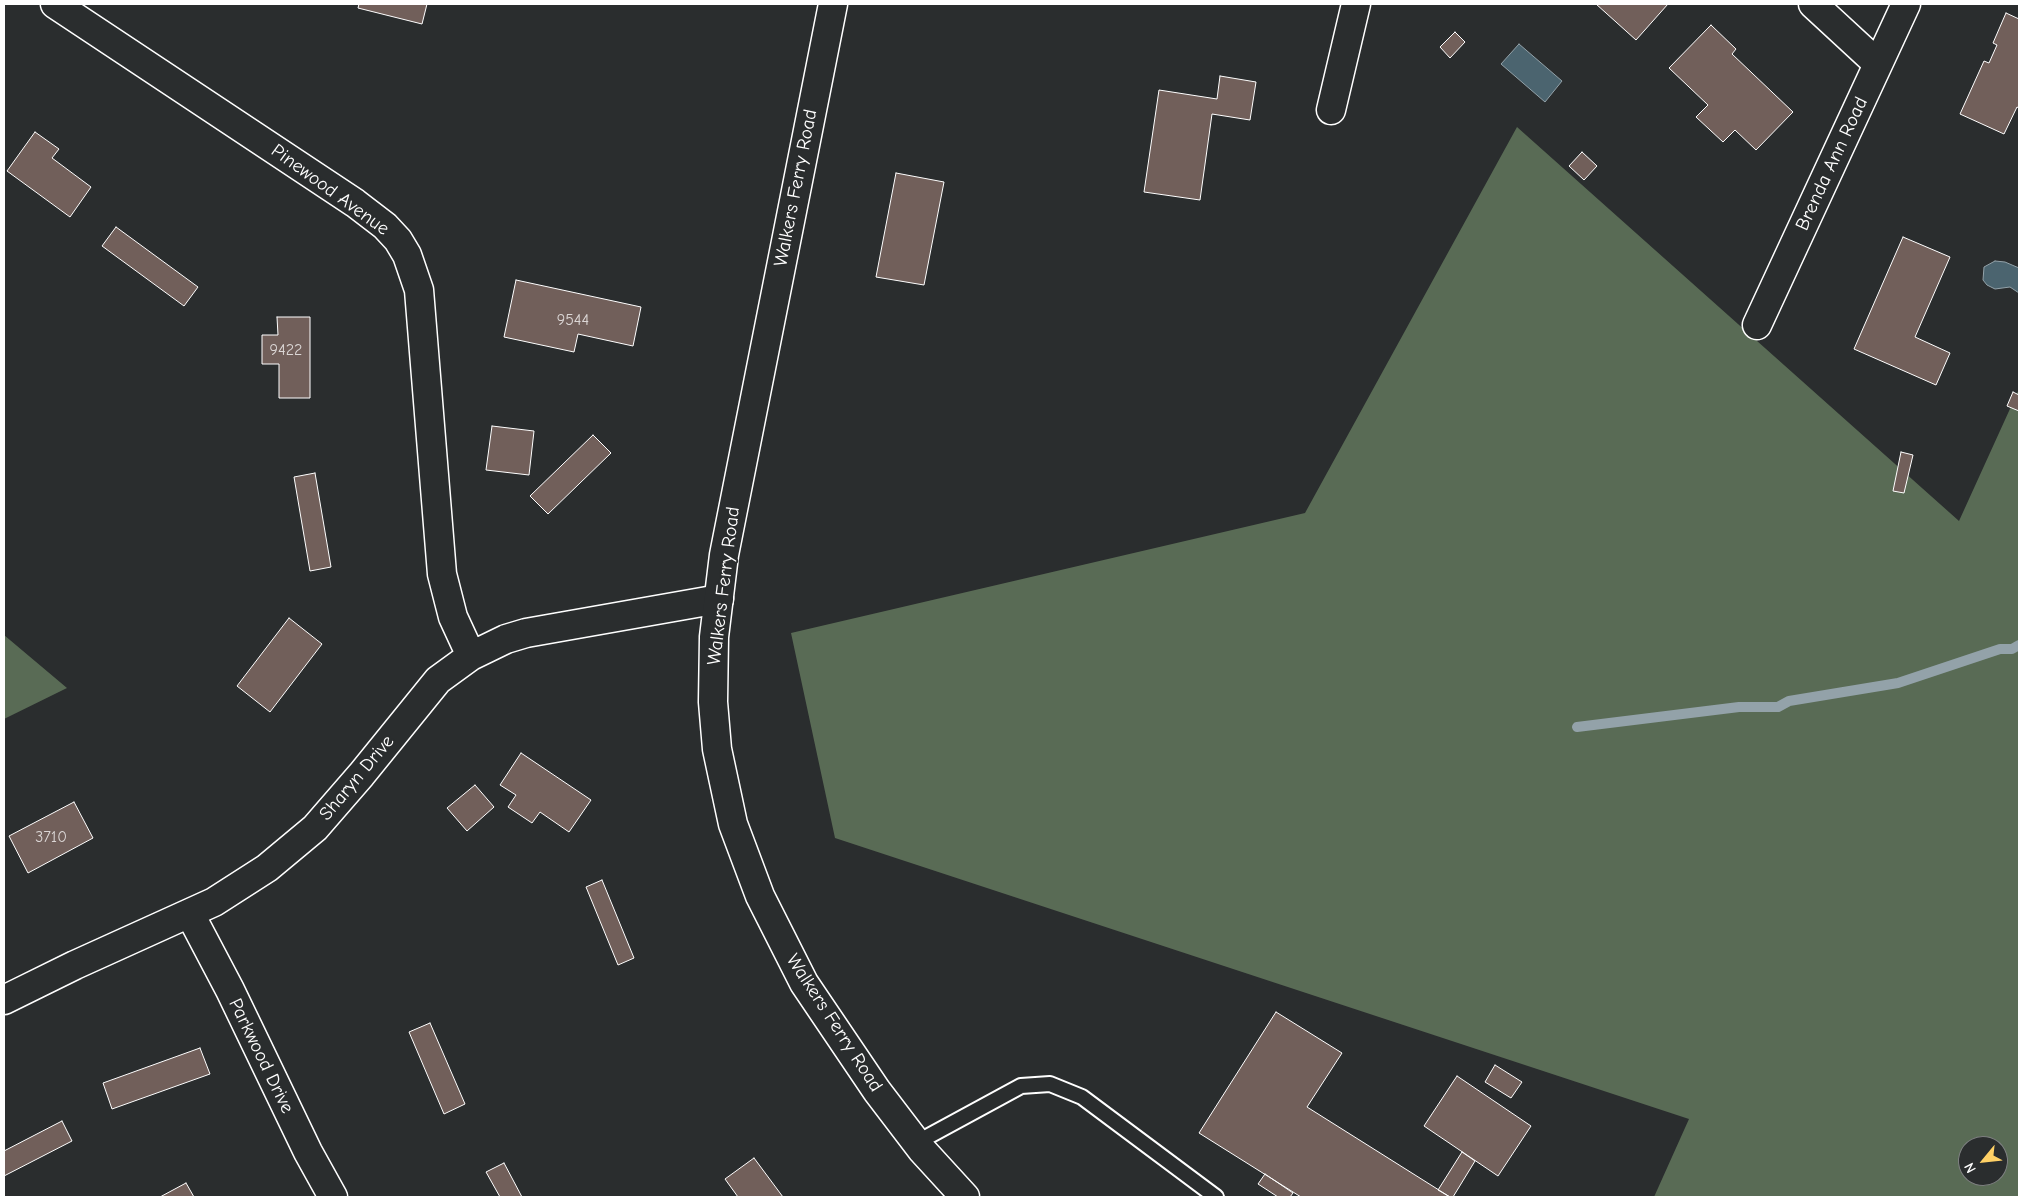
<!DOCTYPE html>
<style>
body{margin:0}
#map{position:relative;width:2023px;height:1201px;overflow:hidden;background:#2a2d2e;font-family:"Comic Neue",sans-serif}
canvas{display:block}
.frame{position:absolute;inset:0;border:5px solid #fff;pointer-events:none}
.north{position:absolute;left:1958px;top:1136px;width:50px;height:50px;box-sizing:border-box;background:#2a2d2e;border:1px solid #7f8182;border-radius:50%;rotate:242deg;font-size:14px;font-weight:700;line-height:20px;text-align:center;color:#fff}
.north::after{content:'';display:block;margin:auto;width:18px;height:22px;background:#ffd166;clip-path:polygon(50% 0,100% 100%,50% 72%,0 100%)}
</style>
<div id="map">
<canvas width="2023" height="1201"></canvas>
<div class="frame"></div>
<div class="north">N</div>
</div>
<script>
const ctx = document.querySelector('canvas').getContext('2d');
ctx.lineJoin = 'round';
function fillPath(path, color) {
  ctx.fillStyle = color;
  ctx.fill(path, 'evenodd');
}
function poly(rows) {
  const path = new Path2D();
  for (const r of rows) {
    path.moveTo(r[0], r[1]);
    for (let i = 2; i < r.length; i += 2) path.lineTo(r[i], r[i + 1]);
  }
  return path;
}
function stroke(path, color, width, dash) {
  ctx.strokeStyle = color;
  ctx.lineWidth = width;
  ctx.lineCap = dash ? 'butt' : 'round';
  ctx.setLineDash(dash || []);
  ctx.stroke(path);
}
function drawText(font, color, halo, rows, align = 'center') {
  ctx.font = font + ' "Comic Neue",sans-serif';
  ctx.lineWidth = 4;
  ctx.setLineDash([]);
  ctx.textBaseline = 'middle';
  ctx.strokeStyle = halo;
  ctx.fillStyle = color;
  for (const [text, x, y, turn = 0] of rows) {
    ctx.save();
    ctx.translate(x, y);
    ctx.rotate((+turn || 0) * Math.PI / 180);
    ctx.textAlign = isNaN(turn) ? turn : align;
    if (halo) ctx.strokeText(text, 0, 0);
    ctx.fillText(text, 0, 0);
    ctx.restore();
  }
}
const green = poly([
 [1517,127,1959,521,2019,389,2019,1197,1654,1197,1689,1119,835,838,791,633,1305,513],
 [1968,1146,1998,1146,1998,1176,1968,1176],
 [4,635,67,688,4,719]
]);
const water = poly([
 [1519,44,1562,81,1545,102,1501,64,1519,44],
 [1995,261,2005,262,2019,268,2019,293,2010,287,1995,289,1987,285,1983,280,1984,267,1995,261]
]);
const stream = poly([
 [1577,727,1739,707,1778,707,1789,701,1898,683,2000,649,2012,649,2019,645]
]);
const building = poly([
 [359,4,427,4,422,24,358,8,359,4],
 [1596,4,1668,4,1636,40,1596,4],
 [2006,13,2019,19,2019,108,2017,107,2004,134,1960,114,1984,61,1989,63,1997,45,1993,43,2006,13],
 [1711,25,1736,49,1732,54,1793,112,1756,150,1735,130,1723,142,1696,117,1708,105,1669,68,1711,25],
 [1455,32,1465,42,1450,58,1440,47,1455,32],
 [1220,76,1256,82,1250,120,1212,114,1200,200,1144,192,1159,90,1217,99,1220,76],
 [35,132,59,149,52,158,91,187,70,217,7,171,35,132],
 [1582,152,1597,166,1584,180,1569,166,1582,152],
 [896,173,944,182,924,285,876,277,896,173],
 [116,227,198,287,184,306,102,246,116,227],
 [1903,237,1950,257,1915,337,1950,353,1936,385,1854,349,1903,237],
 [516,280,641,307,633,346,578,334,574,352,504,337,516,280],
 [277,317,310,317,310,398,279,398,279,364,262,364,262,335,278,335,277,317],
 [2013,392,2019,395,2019,411,2007,406,2013,392],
 [492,426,534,431,529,475,486,470,492,426],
 [593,435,611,453,548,514,530,496,593,435],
 [1901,452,1913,455,1904,493,1893,491,1901,452],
 [315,473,331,567,310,571,294,477,315,473],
 [289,618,322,644,270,712,237,686,289,618],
 [521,753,591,800,569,832,540,812,532,823,508,807,516,795,500,785,521,753],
 [475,785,494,807,467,831,447,808,475,785],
 [74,802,93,838,28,873,9,836,74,802],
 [602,880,634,958,618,965,586,887,602,880],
 [1276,1012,1342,1053,1307,1107,1450,1197,1301,1197,1199,1133,1276,1012],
 [430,1023,465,1104,444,1114,409,1032,430,1023],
 [200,1048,210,1074,112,1109,103,1083,200,1048],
 [1495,1065,1522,1082,1511,1098,1485,1082,1495,1065],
 [1457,1076,1531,1126,1498,1176,1424,1126,1457,1076],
 [62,1121,72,1141,4,1176,4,1151,62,1121],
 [1462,1152,1475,1161,1453,1197,1450,1197,1438,1190,1462,1152],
 [754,1158,783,1197,738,1197,725,1179,754,1158],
 [504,1163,522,1197,500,1197,486,1172,504,1163],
 [1265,1174,1293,1193,1290,1197,1278,1197,1258,1184,1265,1174],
 [186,1183,194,1197,160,1197,186,1183]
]);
const lane = poly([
 [916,1143,1021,1086,1050,1084,1082,1097,1216,1197]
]);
const street = poly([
 [55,4,355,203,385,226,398,240,407,255,419,290,442,574,453,617,471,656],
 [1813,4,1878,64],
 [1331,110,1356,4],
 [1757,325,1906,4],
 [190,914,230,990,308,1152,333,1197],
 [4,1000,75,965,214,902,267,868,315,828,361,775,438,680,471,656,506,639,526,633,719,599]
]);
const secondary = poly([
 [833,4,724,555,714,637,713,702,717,749,733,824,760,896,804,983,877,1091,922,1150,965,1197]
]);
const numberNames = [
 ["9544",573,320],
 ["9422",286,350],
 ["3710",51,837]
];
const streetNames = [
 ["Brenda Ann Road",1832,164,-65],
 ["Walkers Ferry Road",796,188,-79],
 ["Pinewood Avenue",330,190,36],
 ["Walkers Ferry Road",724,586,-83],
 ["Sharyn Drive",357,778,-50],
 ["Walkers Ferry Road",834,1023,57],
 ["Parkwood Drive",261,1056,64]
];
fillPath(green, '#596b55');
fillPath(water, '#4b646f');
stroke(water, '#93a2a9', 1);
stroke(stream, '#93a2a9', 10);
fillPath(building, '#715f5a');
stroke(building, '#fff', 1);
stroke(lane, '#fff', 18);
stroke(street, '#fff', 31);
stroke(secondary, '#fff', 31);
stroke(lane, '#2a2d2e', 14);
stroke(street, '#2a2d2e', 28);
stroke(secondary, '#2a2d2e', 28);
drawText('16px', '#dcd7d6', null, numberNames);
drawText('19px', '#fff', '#2a2d2e', streetNames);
</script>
